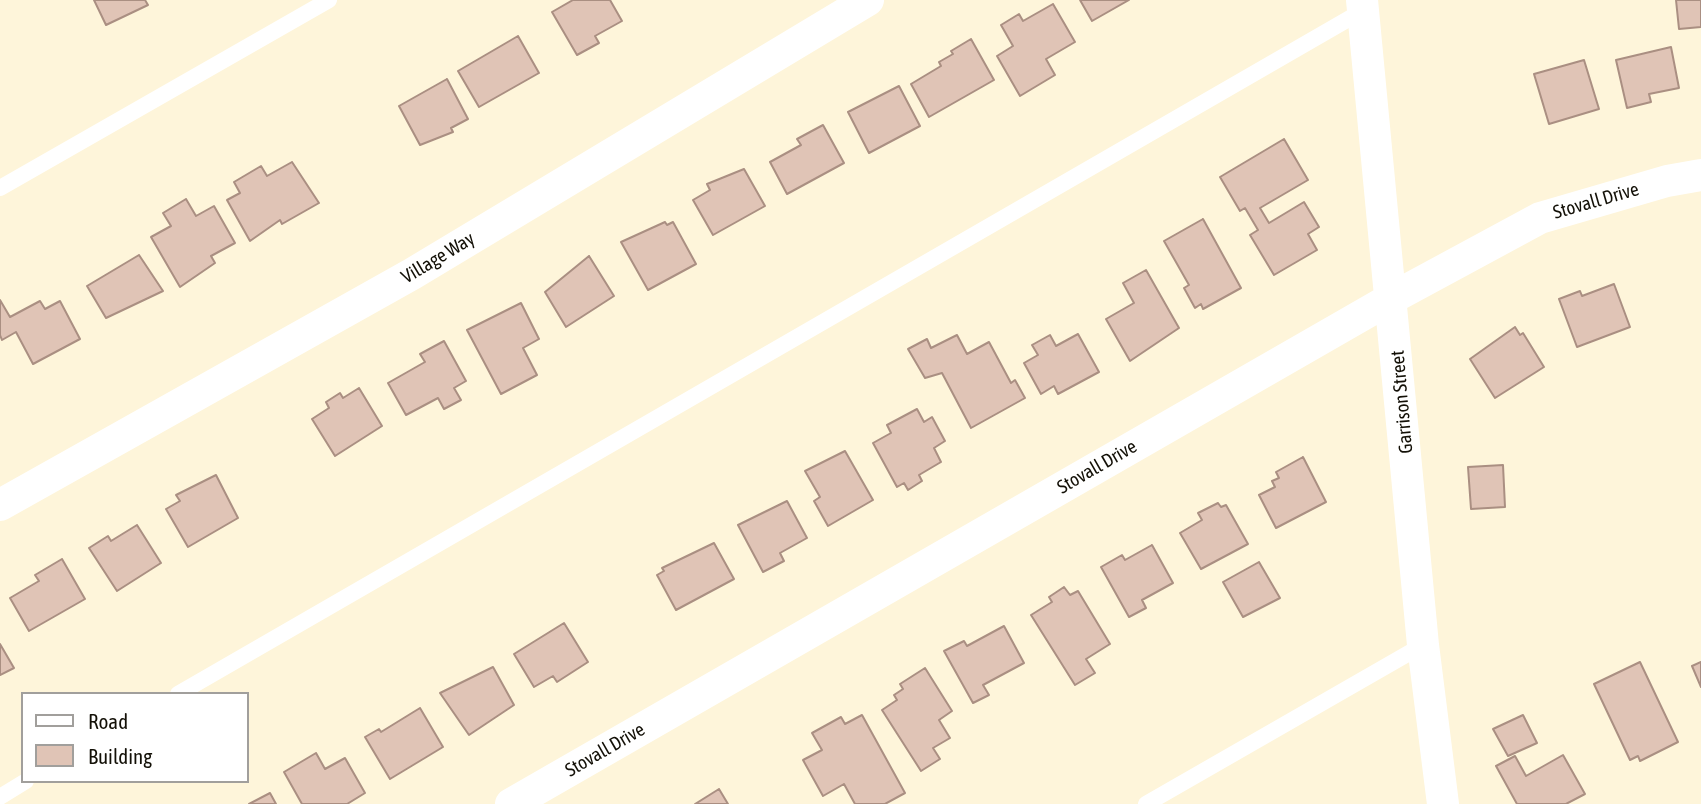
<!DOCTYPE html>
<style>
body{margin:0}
#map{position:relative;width:1701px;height:804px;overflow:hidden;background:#fef5da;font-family:"Asap Condensed",sans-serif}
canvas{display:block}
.legend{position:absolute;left:21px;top:692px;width:228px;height:91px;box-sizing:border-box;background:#fff;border:2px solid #a19f9c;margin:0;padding:9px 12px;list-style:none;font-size:21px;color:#131007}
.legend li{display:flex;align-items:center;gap:14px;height:35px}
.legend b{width:35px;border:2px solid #a19f9c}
</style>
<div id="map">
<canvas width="1701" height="804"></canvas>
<ul class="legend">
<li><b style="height:9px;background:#fff"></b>Road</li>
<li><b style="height:19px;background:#e0c4b6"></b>Building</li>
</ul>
</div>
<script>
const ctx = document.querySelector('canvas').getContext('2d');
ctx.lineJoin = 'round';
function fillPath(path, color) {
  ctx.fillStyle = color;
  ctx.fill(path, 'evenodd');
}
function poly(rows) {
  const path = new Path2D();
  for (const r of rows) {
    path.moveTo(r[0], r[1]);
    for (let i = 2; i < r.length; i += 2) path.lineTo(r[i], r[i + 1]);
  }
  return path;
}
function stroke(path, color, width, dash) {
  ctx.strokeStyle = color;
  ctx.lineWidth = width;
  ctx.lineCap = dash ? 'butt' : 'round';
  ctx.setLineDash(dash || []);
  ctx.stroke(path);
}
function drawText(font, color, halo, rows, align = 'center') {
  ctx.font = font + ' "Asap Condensed",sans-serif';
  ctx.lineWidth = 6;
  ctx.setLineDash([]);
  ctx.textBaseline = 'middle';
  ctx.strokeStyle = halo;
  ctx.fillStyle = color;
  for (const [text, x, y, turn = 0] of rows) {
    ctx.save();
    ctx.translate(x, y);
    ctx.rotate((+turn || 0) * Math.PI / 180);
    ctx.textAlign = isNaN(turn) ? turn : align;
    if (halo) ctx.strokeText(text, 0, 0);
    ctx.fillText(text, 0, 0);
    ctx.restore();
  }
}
const building = poly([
 [94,0,145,0,148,5,106,25,94,0],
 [573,0,610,0,622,21,595,36,599,43,577,55,552,12,573,0],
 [1080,0,1129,0,1092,21,1080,0],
 [1676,0,1701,0,1701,27,1679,29,1676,0],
 [1053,4,1075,42,1046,59,1055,75,1020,96,997,56,1013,46,1001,25,1019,14,1023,21,1053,4],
 [518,36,539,73,479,107,458,71,518,36],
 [971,39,994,80,929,117,911,84,941,66,939,62,953,54,951,51,971,39],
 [1671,47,1679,88,1649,94,1651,102,1627,108,1616,60,1671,47],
 [1584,60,1599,109,1549,124,1534,74,1584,60],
 [447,79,468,119,451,128,453,132,420,145,399,106,447,79],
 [899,86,920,126,869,153,848,112,899,86],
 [823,125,844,163,787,194,770,162,801,145,797,139,823,125],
 [1284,139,1308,180,1260,208,1269,223,1304,202,1319,227,1308,234,1317,250,1274,275,1250,235,1258,230,1245,208,1240,211,1220,177,1284,139],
 [292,162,319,203,282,224,280,220,250,241,227,200,240,193,234,182,261,166,267,176,292,162],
 [744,169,765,206,713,235,693,200,710,190,707,184,744,169],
 [186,199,196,216,214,206,235,243,211,256,215,263,180,287,151,237,171,226,163,213,186,199],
 [1203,219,1241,288,1203,309,1201,304,1195,308,1184,288,1189,285,1164,241,1203,219],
 [665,222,667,225,673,222,696,264,648,290,621,242,665,222],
 [139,255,163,291,106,318,87,286,139,255],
 [589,256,614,296,566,327,545,292,589,256],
 [1146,270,1179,328,1130,361,1106,319,1134,303,1123,283,1146,270],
 [1614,284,1630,327,1577,347,1559,299,1580,291,1582,296,1614,284],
 [0,300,10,317,40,301,45,309,60,301,80,339,33,364,16,332,2,340,0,335,0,300],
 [521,303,539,339,523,348,537,375,501,394,467,330,521,303],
 [1515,327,1520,335,1523,333,1544,367,1495,398,1470,359,1515,327],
 [1078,334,1099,372,1058,394,1054,386,1041,394,1024,363,1038,355,1032,345,1050,335,1056,346,1078,334],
 [957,335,967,354,989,342,1011,383,1015,380,1025,398,971,428,942,373,925,378,908,349,927,339,931,348,957,335],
 [444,341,466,381,454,388,461,400,444,409,438,398,406,415,388,383,425,362,420,354,444,341],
 [359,388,382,426,335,456,312,419,329,408,326,402,340,393,343,398,359,388],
 [917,409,924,422,932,417,945,441,934,448,941,462,919,475,922,481,908,490,904,483,897,487,873,443,891,433,887,425,917,409],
 [845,451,873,500,828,526,814,501,820,497,805,471,845,451],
 [1303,457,1326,502,1276,528,1259,495,1275,487,1272,481,1279,478,1276,472,1303,457],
 [1503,465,1505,507,1471,509,1468,467,1503,465],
 [216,475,238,518,188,547,166,509,180,501,176,495,216,475],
 [787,501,807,538,780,553,784,561,763,572,738,525,787,501],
 [1218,503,1221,507,1226,505,1248,544,1201,569,1180,533,1202,520,1198,513,1218,503],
 [137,525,161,563,117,591,89,548,108,536,111,541,137,525],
 [714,543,734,579,676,610,657,575,664,571,662,568,714,543],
 [1152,545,1173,583,1142,600,1146,608,1129,617,1101,567,1122,555,1125,560,1152,545],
 [62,559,85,599,29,631,10,598,39,581,35,575,62,559],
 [1259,562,1280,598,1243,617,1223,582,1259,562],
 [1064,587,1070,595,1078,591,1110,644,1086,659,1095,673,1075,685,1031,615,1052,602,1049,597,1064,587],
 [564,623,588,662,557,682,553,676,534,687,514,654,564,623],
 [1004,626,1024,663,983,685,989,695,973,703,944,651,964,641,967,646,1004,626],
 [0,644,14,668,0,675,0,644],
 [1640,662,1678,742,1640,761,1638,756,1630,760,1594,684,1640,662],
 [1701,662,1701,687,1692,666,1701,662],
 [493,667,514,705,469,735,440,693,493,667],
 [925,668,952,711,939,720,950,738,933,748,940,759,921,771,882,710,897,700,894,695,903,689,900,684,925,668],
 [420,708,443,747,390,779,365,737,379,729,381,732,420,708],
 [862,715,905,793,885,804,855,804,844,784,823,796,803,760,822,750,812,733,841,717,845,724,862,715],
 [1523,715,1537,743,1508,756,1493,729,1523,715],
 [316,753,325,769,345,758,365,793,347,804,302,804,284,772,316,753],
 [1563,755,1585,794,1566,804,1517,804,1496,766,1515,756,1526,776,1563,755],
 [719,789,728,804,695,804,719,789],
 [270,793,276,804,249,804,270,793]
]);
const service = poly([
 [0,188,329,0],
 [178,694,1364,10],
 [0,797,26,781],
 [1146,804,1423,645]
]);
const minor = poly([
 [1362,0,1423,645,1443,804],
 [0,505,412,274,868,0],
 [511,804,1392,298,1540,218,1667,181,1701,175]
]);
const streetNames = [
 ["Stovall Drive",1596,201,-16],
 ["Village Way",438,258,-31],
 ["Garrison Street",1402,402,-95],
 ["Stovall Drive",1097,467,-30],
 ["Stovall Drive",605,750,-30]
];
fillPath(building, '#e0c4b6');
stroke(building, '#aa8f82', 2);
stroke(service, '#fff', 16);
stroke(minor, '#fff', 32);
drawText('19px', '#131007', '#fff', streetNames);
</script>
